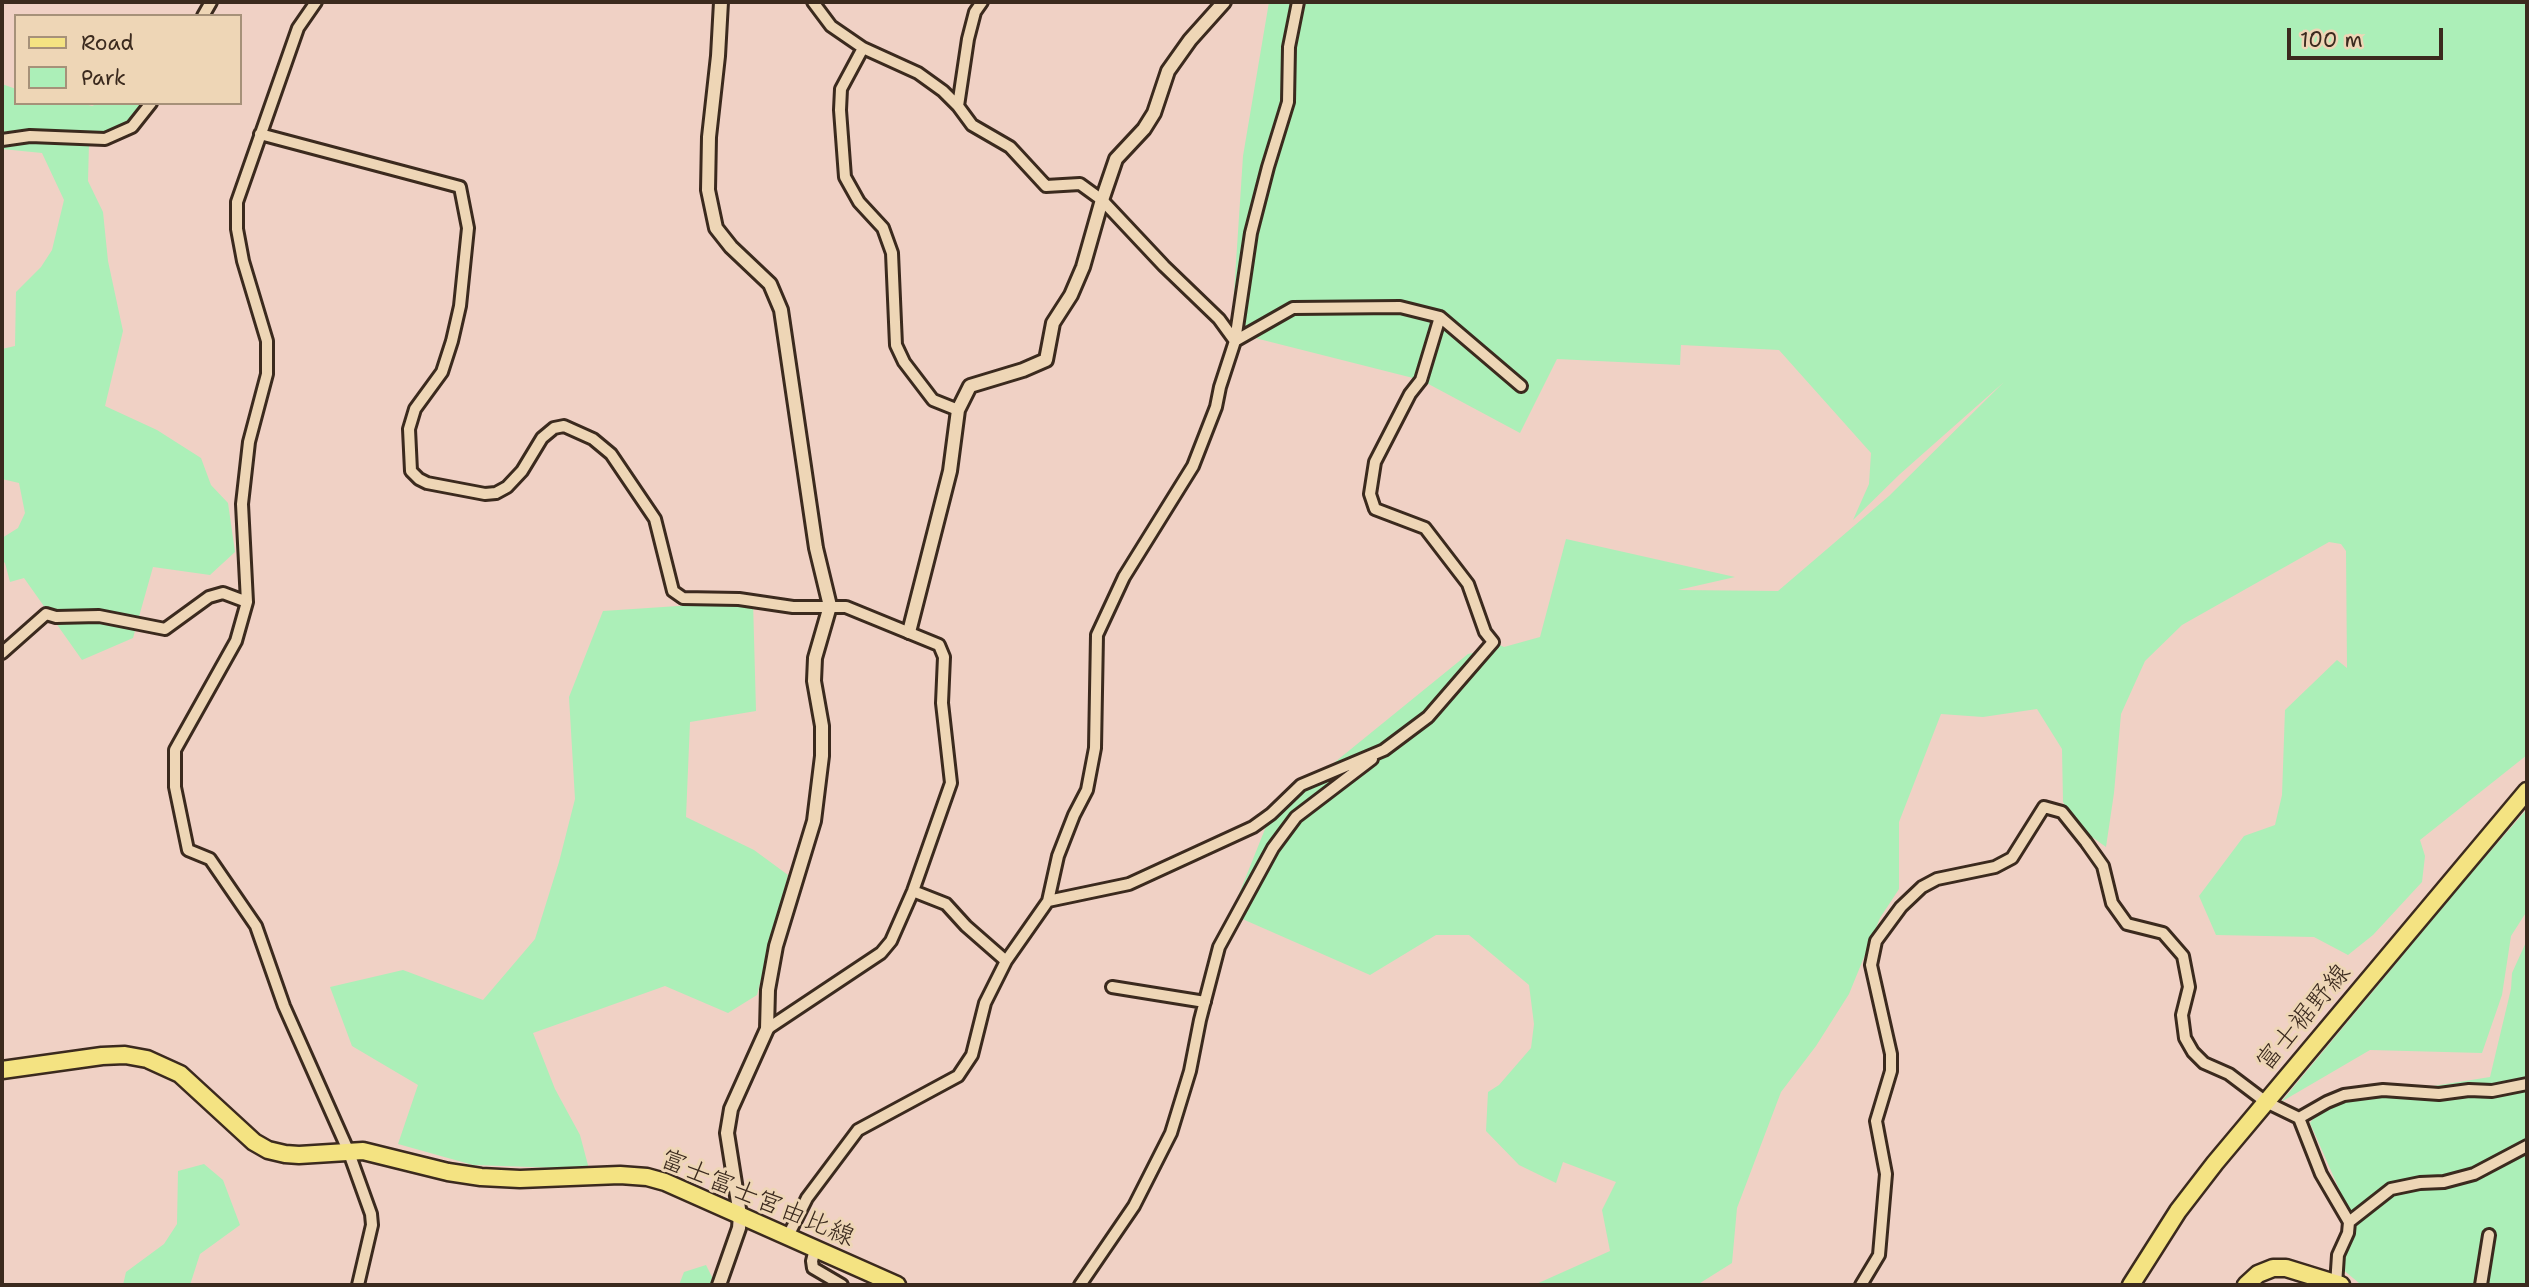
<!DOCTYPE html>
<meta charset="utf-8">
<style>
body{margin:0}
#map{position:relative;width:2529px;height:1287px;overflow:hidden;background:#f0d1c5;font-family:"Shantell Sans",sans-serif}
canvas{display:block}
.frame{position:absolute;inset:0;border:4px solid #3b2a1e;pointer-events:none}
.legend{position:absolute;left:14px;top:14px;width:228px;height:91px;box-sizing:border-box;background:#eed6b6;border:2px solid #a69179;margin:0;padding:9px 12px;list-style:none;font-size:21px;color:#3b2a1e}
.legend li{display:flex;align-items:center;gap:14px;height:35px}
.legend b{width:35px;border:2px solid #a69179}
.scale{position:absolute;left:2287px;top:28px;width:156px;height:32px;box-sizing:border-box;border:4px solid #3b2a1e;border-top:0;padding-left:9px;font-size:21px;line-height:24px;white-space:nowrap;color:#3b2a1e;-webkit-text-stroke:5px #eed6b6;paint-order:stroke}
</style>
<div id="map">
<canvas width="2529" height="1287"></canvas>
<div class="frame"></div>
<ul class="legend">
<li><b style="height:9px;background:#f4e382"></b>Road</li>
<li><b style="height:19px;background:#acefb8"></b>Park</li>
</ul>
<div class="scale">100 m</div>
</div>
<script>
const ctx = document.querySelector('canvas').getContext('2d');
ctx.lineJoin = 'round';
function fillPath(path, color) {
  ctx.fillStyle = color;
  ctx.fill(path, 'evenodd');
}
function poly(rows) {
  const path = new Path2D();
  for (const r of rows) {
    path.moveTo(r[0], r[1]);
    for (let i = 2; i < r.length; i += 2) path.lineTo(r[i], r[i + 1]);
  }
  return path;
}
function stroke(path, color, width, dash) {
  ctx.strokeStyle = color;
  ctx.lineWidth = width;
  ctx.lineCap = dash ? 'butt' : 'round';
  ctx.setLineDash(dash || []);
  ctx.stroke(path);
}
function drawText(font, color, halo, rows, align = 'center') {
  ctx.font = font + ' "Shantell Sans","Klee One",sans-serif';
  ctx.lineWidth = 6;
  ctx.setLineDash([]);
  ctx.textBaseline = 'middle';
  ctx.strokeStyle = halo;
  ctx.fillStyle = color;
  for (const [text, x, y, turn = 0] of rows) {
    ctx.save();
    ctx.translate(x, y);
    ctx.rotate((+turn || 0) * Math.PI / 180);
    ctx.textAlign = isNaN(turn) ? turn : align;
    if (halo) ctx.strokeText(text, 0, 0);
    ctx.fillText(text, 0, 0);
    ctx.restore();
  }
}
const green = poly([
 [1269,2,2527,2,2527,755,2420,840,2425,856,2422,882,2373,935,2348,955,2314,937,2216,935,2199,896,2244,836,2275,825,2282,795,2285,710,2337,660,2347,668,2346,551,2341,544,2329,542,2182,625,2145,661,2121,714,2114,793,2106,847,2078,827,2063,802,2062,749,2037,709,1983,717,1941,714,1899,822,1899,889,1880,918,1849,994,1816,1046,1781,1092,1737,1208,1732,1263,1697,1285,1534,1285,1610,1251,1602,1210,1616,1182,1563,1162,1556,1183,1519,1165,1486,1131,1488,1092,1499,1085,1531,1048,1534,1024,1529,985,1469,935,1436,935,1370,975,1231,914,1271,814,1468,654,1483,651,1493,642,1504,647,1540,637,1566,539,1735,577,1678,590,1778,591,1889,496,2004,382,1900,474,1853,520,1869,484,1871,453,1779,350,1681,345,1680,365,1557,359,1520,433,1421,380,1251,337,1235,341,1232,323,1243,156],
 [2,84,16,89,16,103,81,103,92,106,99,103,136,103,148,109,89,143,88,181,103,212,108,261,123,331,105,406,157,430,201,458,211,485,228,503,235,552,210,575,153,567,133,638,82,660,24,578,10,582,5,563,2,560,2,538,18,528,25,513,19,483,2,479,2,349,15,346,16,292,41,267,52,250,64,200,42,153,2,149],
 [753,601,756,711,690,722,686,817,754,850,788,875,757,995,728,1013,665,986,533,1033,555,1089,580,1135,589,1169,473,1165,398,1144,418,1085,352,1046,330,987,403,970,483,1000,535,939,559,862,575,799,569,697,603,611],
 [2527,809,2527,911,2511,936,2502,995,2482,1053,2370,1050,2281,1102,2468,877],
 [2527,940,2527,1285,2386,1285,2359,1283,2341,1268,2354,1223,2310,1123,2318,1112,2358,1098,2490,1077,2511,989,2512,973],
 [204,1164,223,1180,240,1225,200,1254,190,1285,123,1285,126,1272,164,1244,177,1224,178,1171],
 [706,1265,714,1281,712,1285,679,1285,684,1272]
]);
const minor = poly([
 [316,2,298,28,237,202,237,229,243,261,267,341,267,374,249,442,242,504,247,602,236,641,175,750,175,787,188,850,210,859,256,926,284,1006,348,1150,371,1214,372,1225,358,1285],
 [813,2,831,26,863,48,918,73,943,91,958,106,972,125,1010,147,1046,186,1080,184,1102,200,1164,266,1219,319,1235,341],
 [203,16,211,2],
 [863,48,841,89,840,110,845,177,859,202,883,228,892,253,896,345,904,362,933,400,958,410],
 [958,106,968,39,975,12,982,2],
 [260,134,460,187,468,228,460,306,452,341,442,372,415,409,409,429,411,471,419,479,427,483,485,494,496,493,507,487,522,471,542,438,554,428,564,426,593,439,611,454,634,488,655,519,673,591,683,598,739,599,793,607,846,607,939,645,944,657,942,703,951,783,913,891,891,941,881,953,767,1029],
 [2,140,30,136,105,139,132,127,151,103],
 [1235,341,1293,308,1400,307,1440,317,1521,386],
 [2,653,46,614,56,617,99,616,165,629,209,597,223,593,247,602],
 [913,891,946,904,966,926,1006,961],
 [1048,901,1129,884,1253,827,1271,814,1301,785,1384,750,1428,717,1493,642,1485,632,1468,584,1425,528,1375,509,1370,494,1375,462,1410,394,1421,380,1440,317],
 [1112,987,1205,1002],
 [2299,1118,2327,1102,2344,1095,2383,1090,2439,1094,2469,1090,2492,1091,2527,1084],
 [2349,1222,2391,1189,2420,1183,2444,1182,2474,1174,2527,1146],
 [788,1236,807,1198,858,1130,958,1076,972,1055,985,1003,1006,961,1048,901,1058,856,1074,815,1087,790,1095,748,1097,635,1124,577,1193,466,1216,407,1220,387,1235,341,1251,233,1268,167,1288,102,1289,47,1298,2],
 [815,1249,812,1261,813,1268,842,1285],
 [1080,1285,1134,1206,1171,1133,1190,1071,1200,1020,1219,947,1273,848,1296,817,1372,759],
 [1861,1285,1879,1255,1886,1174,1876,1121,1891,1071,1891,1054,1871,965,1876,941,1901,907,1922,887,1937,879,1995,867,2012,858,2044,807,2062,812,2086,842,2103,866,2112,903,2127,924,2163,933,2183,956,2189,987,2182,1015,2185,1038,2193,1052,2204,1063,2229,1074,2266,1102,2299,1118,2321,1174,2349,1222,2348,1233,2338,1255,2336,1285],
 [2481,1285,2489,1235]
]);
const tertiary = poly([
 [909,632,950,471,958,410,970,386,1023,370,1046,360,1053,323,1071,295,1083,267,1102,200,1116,159,1144,129,1154,113,1168,71,1190,40,1224,2],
 [719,1285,739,1228,740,1215,727,1133,731,1109,767,1029,768,990,776,946,814,821,822,756,822,726,814,681,815,658,830,606,816,548,781,310,770,284,731,247,716,228,708,190,709,137,718,56,721,2]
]);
const primary = poly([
 [2,1070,102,1056,125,1055,147,1059,180,1074,254,1142,268,1150,285,1154,299,1155,363,1151,448,1172,481,1177,520,1179,620,1175,647,1177,665,1182,897,1285],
 [2131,1285,2178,1211,2215,1163,2527,791],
 [2246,1285,2258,1274,2273,1268,2286,1268,2341,1285]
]);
const streetNames = [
 ["富士裾野線",2304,1018,-50],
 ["富士富士宮由比線",757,1199,23]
];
fillPath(green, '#acefb8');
stroke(minor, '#3b2a1e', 16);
stroke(tertiary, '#3b2a1e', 18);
stroke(primary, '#3b2a1e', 21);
stroke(minor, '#eed6b6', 10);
stroke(tertiary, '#eed6b6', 12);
stroke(primary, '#f4e382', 16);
drawText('26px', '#3b2a1e', '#eed6b6', streetNames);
</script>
